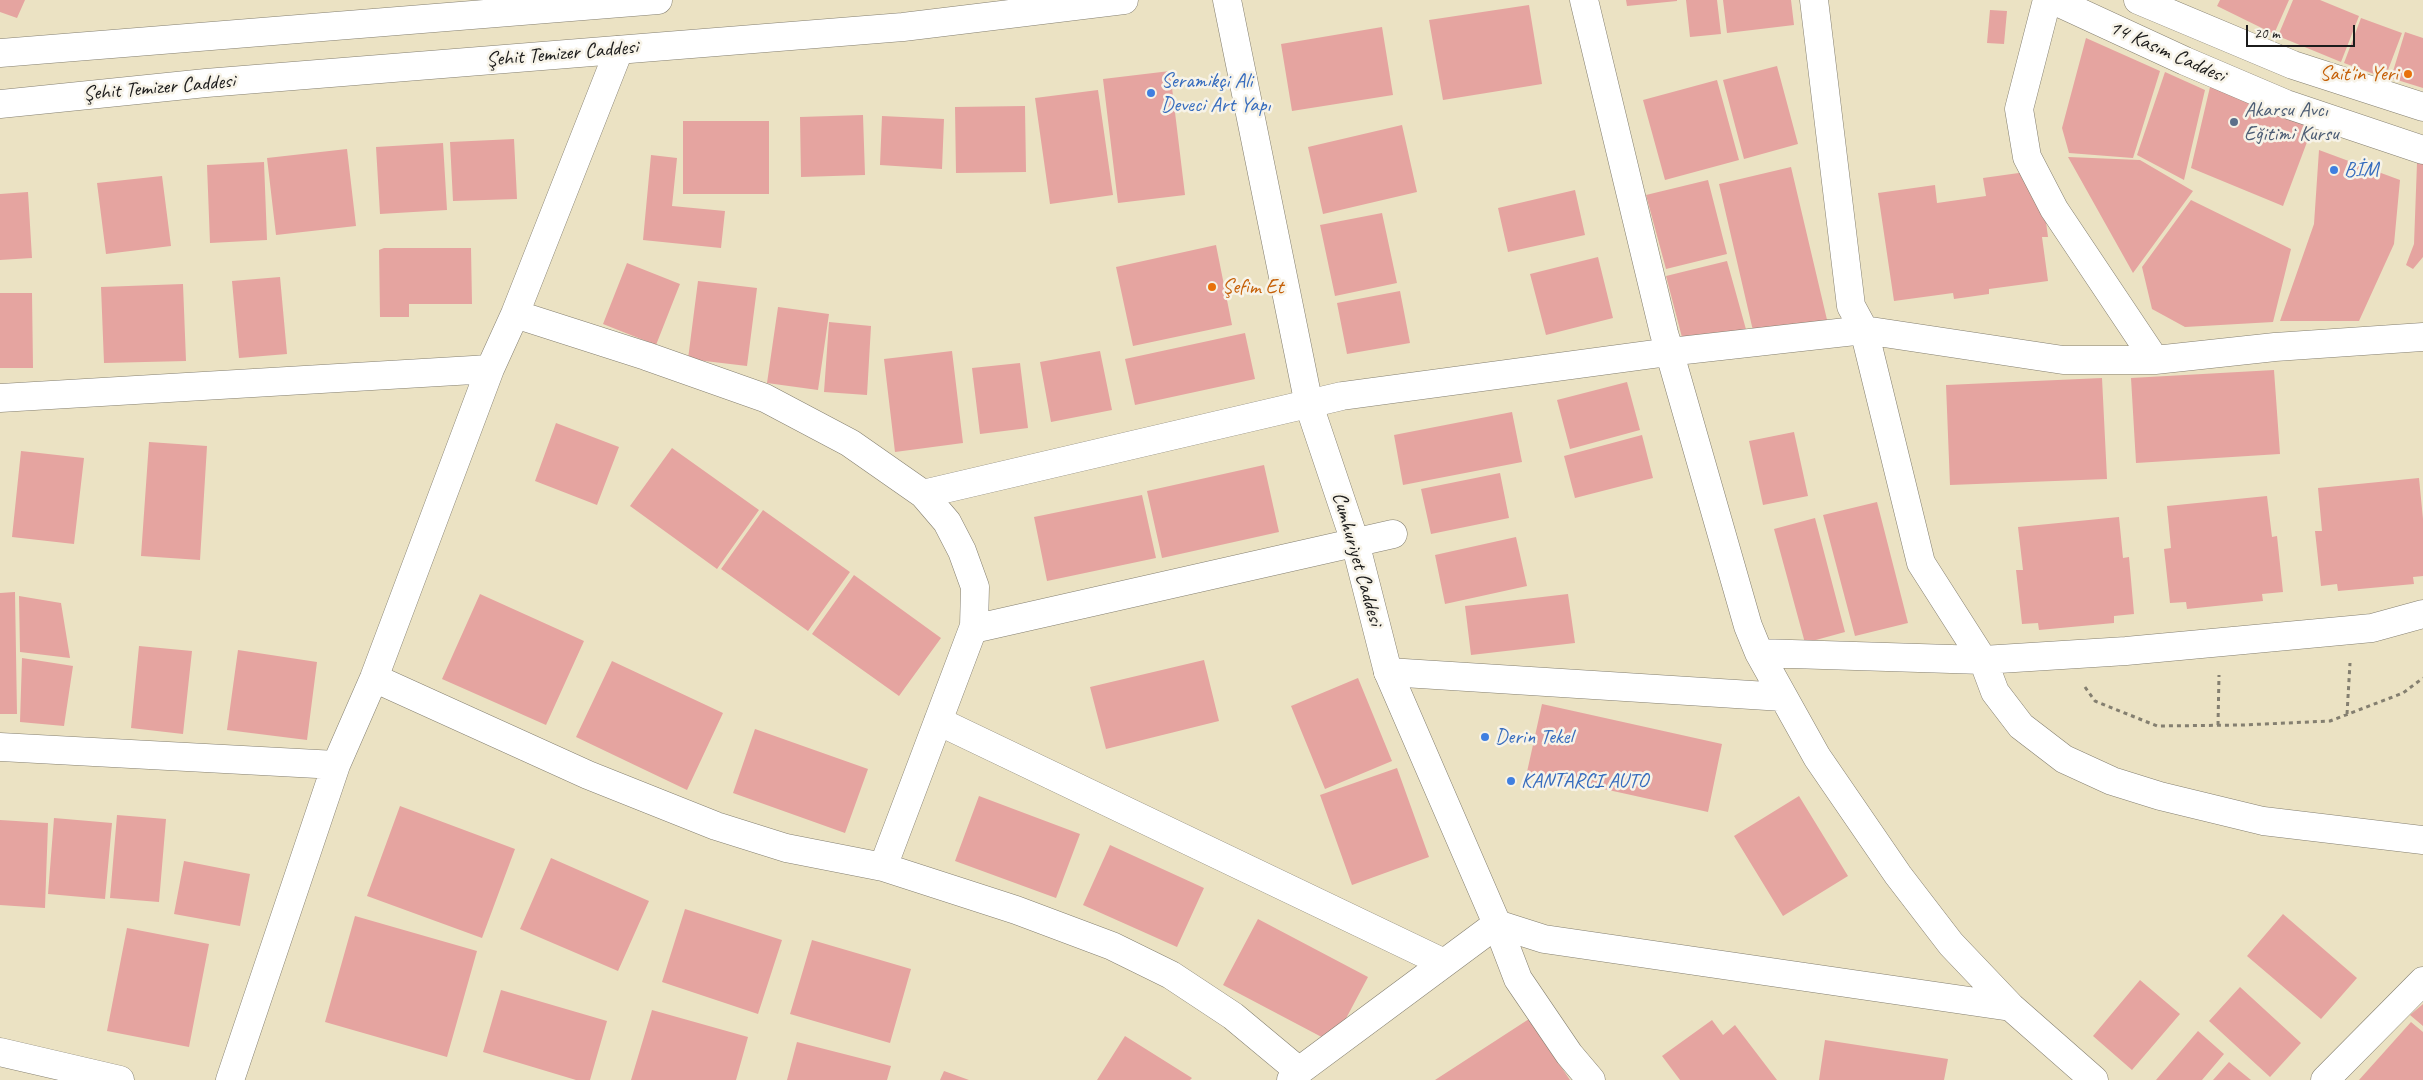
<!DOCTYPE html>
<meta charset="utf-8">
<style>
body{margin:0}
#map{position:relative;width:2423px;height:1080px;overflow:hidden;background:#ebe2c3;font-family:Caveat,sans-serif}
canvas{display:block}
.scale{position:absolute;left:2246px;top:25px;width:109px;height:22px;box-sizing:border-box;border:2px solid #1c1c1c;border-top:0;padding-left:6px;font-size:15px;line-height:18px;white-space:nowrap;color:#1c1c1c;-webkit-text-stroke:4px #f7f3e8;paint-order:stroke}
</style>
<div id="map">
<canvas width="2423" height="1080"></canvas>
<div class="scale">20 m</div>
</div>
<script>
const ctx = document.querySelector('canvas').getContext('2d');
ctx.lineJoin = 'round';
function fillPath(path, color) {
  ctx.fillStyle = color;
  ctx.fill(path, 'evenodd');
}
function poly(rows) {
  const path = new Path2D();
  for (const r of rows) {
    path.moveTo(r[0], r[1]);
    for (let i = 2; i < r.length; i += 2) path.lineTo(r[i], r[i + 1]);
  }
  return path;
}
function stroke(path, color, width, dash) {
  ctx.strokeStyle = color;
  ctx.lineWidth = width;
  ctx.lineCap = dash ? 'butt' : 'round';
  ctx.setLineDash(dash || []);
  ctx.stroke(path);
}
function drawText(font, color, halo, rows, align = 'center') {
  ctx.font = font + ' Caveat,sans-serif';
  ctx.lineWidth = 5;
  ctx.setLineDash([]);
  ctx.textBaseline = 'middle';
  ctx.strokeStyle = halo;
  ctx.fillStyle = color;
  for (const [text, x, y, turn = 0] of rows) {
    ctx.save();
    ctx.translate(x, y);
    ctx.rotate((+turn || 0) * Math.PI / 180);
    ctx.textAlign = isNaN(turn) ? turn : align;
    if (halo) ctx.strokeText(text, 0, 0);
    ctx.fillText(text, 0, 0);
    ctx.restore();
  }
}
const building = poly([
 [0,0,25,0,17,18,0,12],
 [1626,0,1677,0,1677,1,1627,6],
 [1686,0,1717,0,1721,34,1690,37],
 [1723,0,1791,0,1794,25,1727,33],
 [2220,0,2289,0,2274,34,2217,6],
 [2293,0,2320,0,2359,16,2341,62,2278,36],
 [1529,5,1542,84,1443,100,1429,20],
 [1990,10,2007,11,2004,44,1987,43],
 [2361,18,2402,33,2385,78,2344,63],
 [1382,27,1393,95,1292,111,1281,44],
 [2405,32,2423,38,2423,88,2391,78],
 [2086,38,2160,71,2133,158,2069,153,2062,128],
 [1777,66,1798,144,1744,159,1723,80],
 [1170,71,1185,195,1118,203,1103,79],
 [2165,72,2205,90,2184,180,2137,155],
 [1717,80,1739,160,1665,180,1643,100],
 [2210,87,2313,126,2283,206,2191,168],
 [1098,90,1113,195,1050,204,1035,98],
 [1025,106,1026,172,956,173,955,107],
 [863,115,865,175,801,177,800,117],
 [882,116,944,119,942,169,880,165],
 [683,121,769,121,769,194,683,194],
 [1402,125,1417,192,1323,214,1308,147],
 [514,139,517,199,453,201,450,142],
 [443,143,447,210,380,214,376,147],
 [347,149,356,226,276,235,267,158],
 [2319,150,2400,180,2394,244,2359,321,2280,321,2314,224],
 [651,155,677,158,672,206,725,211,721,248,643,240],
 [2068,157,2140,160,2193,191,2133,273],
 [264,162,267,240,210,243,207,165],
 [2417,163,2423,164,2423,257,2413,269,2406,265,2414,244],
 [1791,167,1828,324,1754,335,1719,184],
 [2033,171,2038,208,2044,207,2048,237,2042,237,2048,281,1989,289,1989,294,1954,299,1953,293,1894,301,1878,193,1935,185,1937,203,1986,196,1983,178],
 [162,176,171,246,106,254,97,183],
 [1708,180,1727,254,1666,269,1646,195],
 [1575,190,1585,235,1508,252,1498,208],
 [28,192,32,258,0,260,0,194],
 [2191,200,2291,249,2273,322,2185,327,2152,309,2142,267],
 [1382,213,1397,283,1335,296,1320,225],
 [1216,245,1232,325,1133,346,1116,267],
 [384,248,471,248,472,304,409,304,409,317,380,317,379,250],
 [1598,257,1613,318,1546,335,1530,274],
 [1727,261,1747,333,1684,345,1666,276],
 [627,263,680,284,656,345,603,324],
 [280,277,287,354,239,358,232,281],
 [698,281,757,288,747,366,688,359],
 [183,284,186,361,104,363,101,287],
 [1400,291,1410,343,1347,354,1337,303],
 [0,293,32,293,33,368,0,368],
 [778,307,829,314,818,390,767,383],
 [829,322,871,326,867,395,824,392],
 [1245,333,1255,379,1135,405,1125,359],
 [952,351,963,443,895,452,884,359],
 [1100,351,1112,410,1051,422,1040,362],
 [1020,363,1028,428,980,434,972,368],
 [2274,370,2280,454,2136,463,2131,378],
 [2102,378,2107,479,1950,485,1946,385],
 [1627,382,1640,430,1570,449,1557,400],
 [1512,412,1522,462,1403,485,1394,435],
 [556,423,619,447,597,505,535,481],
 [1794,432,1808,496,1763,505,1749,441],
 [1642,435,1653,478,1575,498,1564,456],
 [149,442,207,446,200,560,141,556],
 [672,448,759,510,717,569,630,506],
 [21,451,84,458,74,544,12,537],
 [1264,465,1279,532,1162,558,1147,491],
 [1500,473,1509,518,1431,534,1421,489],
 [2419,478,2423,519,2423,576,2413,577,2414,584,2338,591,2337,584,2321,586,2315,531,2322,531,2318,488],
 [1142,495,1156,558,1047,581,1034,517],
 [2267,496,2272,537,2277,536,2283,592,2262,594,2263,601,2187,609,2186,602,2170,603,2164,549,2171,548,2167,506],
 [1877,502,1908,623,1855,636,1823,515],
 [763,510,850,572,808,631,721,569],
 [2119,517,2123,558,2129,557,2134,614,2114,616,2114,623,2039,630,2038,623,2022,624,2016,570,2023,570,2018,527],
 [1815,518,1845,632,1805,643,1774,529],
 [1516,537,1527,586,1445,604,1435,555],
 [854,575,941,638,899,696,812,634],
 [15,592,17,714,0,714,0,593],
 [480,594,584,641,546,725,442,679],
 [1568,594,1575,643,1471,655,1465,606],
 [19,596,61,603,70,658,20,652],
 [139,646,192,651,183,734,131,728],
 [238,650,317,662,307,740,227,730],
 [22,658,73,666,64,726,20,722],
 [1204,660,1219,721,1106,749,1090,687],
 [612,661,723,713,687,790,576,737],
 [1358,678,1392,761,1325,789,1291,706],
 [1542,704,1722,744,1708,812,1527,772],
 [755,729,868,769,845,833,733,793],
 [1397,768,1429,857,1352,885,1320,795],
 [979,796,1080,834,1056,898,955,861],
 [1799,796,1848,876,1783,916,1734,836],
 [400,806,515,849,482,938,367,896],
 [117,815,166,819,159,902,110,898],
 [54,818,112,823,105,899,48,894],
 [0,820,48,823,45,908,0,905],
 [1110,845,1204,888,1177,947,1083,905],
 [551,858,649,901,618,971,520,929],
 [184,861,250,874,240,926,174,914],
 [685,909,782,940,758,1014,662,982],
 [2283,914,2357,978,2321,1019,2247,956],
 [355,916,477,951,447,1057,325,1022],
 [1258,919,1368,977,1333,1043,1223,985],
 [127,928,209,944,189,1047,107,1031],
 [812,940,911,969,890,1043,790,1014],
 [2140,980,2180,1014,2132,1070,2093,1036],
 [2240,987,2301,1043,2270,1077,2209,1021],
 [501,990,607,1021,590,1080,576,1080,483,1052],
 [2423,1004,2423,1026,2410,1015],
 [652,1010,748,1037,736,1080,631,1080],
 [1529,1019,1570,1080,1435,1080],
 [1712,1020,1723,1035,1735,1025,1777,1080,1680,1080,1662,1056],
 [2411,1022,2423,1032,2423,1080,2359,1080],
 [2198,1031,2224,1054,2202,1080,2156,1080],
 [1125,1036,1192,1078,1190,1080,1097,1080],
 [1825,1040,1948,1059,1944,1080,1819,1080],
 [797,1042,891,1066,887,1080,787,1080],
 [2229,1062,2251,1080,2213,1080],
 [944,1071,969,1080,940,1080]
]);
const path = poly([
 [2085,687,2095,701,2157,726,2243,725,2330,721,2403,693,2423,678],
 [2347,714,2350,663],
 [2218,725,2219,675]
]);
const minor = poly([
 [1584,0,1664,333,1748,626,1759,653,1817,757,1898,875,1951,944,2011,1007,2094,1080],
 [1814,0,1851,306,1864,330,1921,563,1983,660,1995,692,2021,726,2064,759,2112,781,2160,796,2263,821,2423,840],
 [2047,0,2019,109,2027,157,2054,209,2155,360],
 [2053,0,2185,61,2286,104,2423,150],
 [515,314,646,356,765,398,850,443,923,494,947,522,962,551,975,587,974,626,883,867],
 [0,398,490,369],
 [923,494,1342,396,1669,352,1864,330,2063,360,2155,360,2275,347,2423,337],
 [973,629,1393,534],
 [1759,653,1983,660,2126,651,2351,630,2372,628,2423,614],
 [1388,672,1783,697],
 [374,678,588,775,716,826,786,848,883,867,1016,910,1112,946,1171,975,1233,1016,1299,1071],
 [938,721,1444,963],
 [0,747,336,765],
 [0,1052,120,1080],
 [230,1080,336,765,374,678,490,369,515,314,619,50],
 [1291,1080,1299,1071,1497,924,1544,939,2011,1007],
 [2325,1080,2423,981]
]);
const tertiary = poly([
 [1227,0,1309,405,1355,542,1388,672,1497,924,1518,979,1569,1054,1591,1080],
 [2138,0,2293,65,2423,107]
]);
const secondary = poly([
 [0,53,658,0],
 [0,104,206,83,903,27,1124,0]
]);
const markers = [
 [2408,74,5,"#e8710a"],
 [1151,93,5,"#3f7fe0"],
 [2234,122,5,"#5c6f8a"],
 [2334,170,5,"#3f7fe0"],
 [1212,287,5,"#e8710a"],
 [1485,737,5,"#3f7fe0"],
 [1511,781,5,"#3f7fe0"]
];
const streetNames = [
 ["14 Kasım Caddesi",2167,52,24],
 ["Şehit Temizer Caddesi",562,54,-5],
 ["Şehit Temizer Caddesi",159,88,-5],
 ["Cumhuriyet Caddesi",1357,559,74]
];
const foodNames = [
 ["Sait'in Yeri",2398,74],
 ["Şefim Et",1222,287,"left"]
];
const shopNames = [
 ["Seramikçi Ali",1161,81],
 ["Deveci Art Yapı",1161,105],
 ["BİM",2344,170],
 ["Derin Tekel",1495,737],
 ["KANTARCI AUTO",1521,781]
];
const serviceNames = [
 ["Akarsu Avcı",2244,110],
 ["Eğitimi Kursu",2244,134]
];
fillPath(building, '#e5a4a0');
stroke(minor, '#847f70', 29);
stroke(tertiary, '#847f70', 29);
stroke(secondary, '#847f70', 29);
stroke(path, '#847f70', 3, [4, 4]);
stroke(minor, '#fff', 28);
stroke(tertiary, '#fff', 28);
stroke(secondary, '#fff', 28);
for (const [x, y, r, color] of markers) {
  const dot = new Path2D();
  dot.arc(x, y, r, 0, 2 * Math.PI);
  ctx.fillStyle = color;
  ctx.fill(dot);
  stroke(dot, '#f7f3e8', 2);
}
drawText('21px', '#1c1c1c', '#f7f3e8', streetNames);
drawText('21px', '#c56008', '#f7f3e8', foodNames, 'right');
drawText('21px', '#366cbe', '#f7f3e8', shopNames, 'left');
drawText('21px', '#4e5e75', '#f7f3e8', serviceNames, 'left');
</script>
